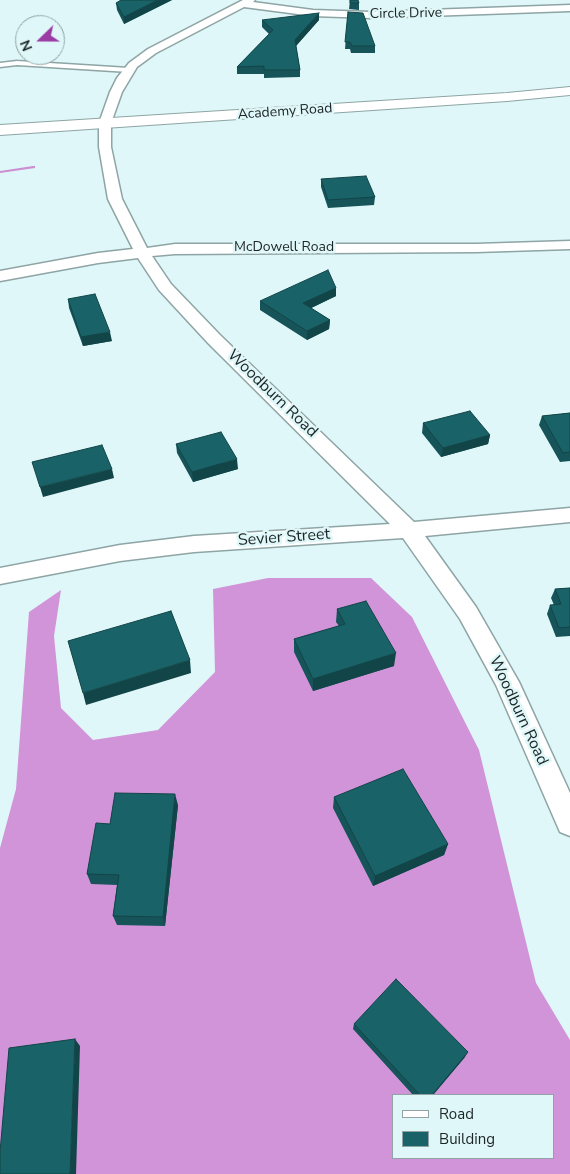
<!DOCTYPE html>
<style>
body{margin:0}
#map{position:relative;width:570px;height:1174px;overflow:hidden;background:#dff7f8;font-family:"Nunito Sans",sans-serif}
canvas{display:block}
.legend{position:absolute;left:392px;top:1094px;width:162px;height:65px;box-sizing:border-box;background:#dff7f8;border:1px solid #91a3a4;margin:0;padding:6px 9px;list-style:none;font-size:15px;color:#1c2425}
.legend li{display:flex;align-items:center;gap:10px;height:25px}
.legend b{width:25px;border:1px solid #91a3a4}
.north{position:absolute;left:15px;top:15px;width:50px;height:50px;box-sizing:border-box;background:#dff7f8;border:1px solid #91a3a4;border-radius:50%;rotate:248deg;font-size:14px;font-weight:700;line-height:20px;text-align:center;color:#1c2425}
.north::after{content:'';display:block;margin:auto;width:18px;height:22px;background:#9a3ca4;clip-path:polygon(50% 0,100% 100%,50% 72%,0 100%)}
</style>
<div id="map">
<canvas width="570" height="1174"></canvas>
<ul class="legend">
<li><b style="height:6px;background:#fff"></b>Road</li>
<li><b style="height:14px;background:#196267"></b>Building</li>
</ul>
<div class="north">N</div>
</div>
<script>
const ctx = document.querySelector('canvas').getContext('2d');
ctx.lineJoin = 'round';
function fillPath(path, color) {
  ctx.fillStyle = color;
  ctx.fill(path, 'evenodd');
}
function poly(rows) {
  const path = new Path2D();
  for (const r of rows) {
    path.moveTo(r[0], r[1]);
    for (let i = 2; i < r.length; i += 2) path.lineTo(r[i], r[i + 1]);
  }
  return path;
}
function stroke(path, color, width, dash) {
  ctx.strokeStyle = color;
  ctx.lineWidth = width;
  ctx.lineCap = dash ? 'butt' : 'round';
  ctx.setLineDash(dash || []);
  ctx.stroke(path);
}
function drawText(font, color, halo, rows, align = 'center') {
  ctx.font = font + ' "Nunito Sans",sans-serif';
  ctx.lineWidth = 5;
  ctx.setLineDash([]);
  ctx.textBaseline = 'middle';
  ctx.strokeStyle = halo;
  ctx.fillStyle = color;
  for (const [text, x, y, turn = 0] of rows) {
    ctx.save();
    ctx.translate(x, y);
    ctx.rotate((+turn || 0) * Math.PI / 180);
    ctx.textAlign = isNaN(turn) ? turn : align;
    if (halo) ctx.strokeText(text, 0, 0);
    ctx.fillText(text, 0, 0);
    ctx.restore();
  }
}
const forest = poly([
 [268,578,371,578,412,617,479,750,536,983,570,1040,570,1174,0,1174,0,848,16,789,29,612,61,590,54,636,61,708,93,740,158,730,215,672,213,589],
 [394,1095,554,1095,554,1158,394,1158]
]);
const stream = poly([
 [33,166,35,166,35,168,0,173,0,171,33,166]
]);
const lane = poly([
 [17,61,129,68,132,70,129,72,17,65,0,67,0,63,17,61]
]);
const street = poly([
 [243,0,255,0,253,2,313,10,371,12,570,5,570,11,371,18,313,16,244,7,156,53,137,67,122,92,111,123,111,147,122,199,147,248,175,244,476,244,570,241,570,249,476,252,175,254,152,256,171,284,220,335,414,522,570,508,570,522,425,536,476,607,519,682,570,793,570,836,560,832,496,685,460,619,403,538,194,552,120,561,0,584,0,568,120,545,194,536,390,524,208,343,159,290,138,258,98,263,0,281,0,271,98,253,133,249,108,199,99,147,99,123,110,92,117,78,129,63,148,49,243,0]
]);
const secondary = poly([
 [570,87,570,95,507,101,0,135,0,125,507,93,570,87]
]);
const wall = poly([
 [172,0,124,24,117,10,116,3],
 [350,0,359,3,359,10,349,9],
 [348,12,375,46,375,53,351,53,350,49,345,49],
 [262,20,319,20,296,46,300,70,300,77,264,78,264,74,237,74,237,67,269,34,262,27],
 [321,179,375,197,374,205,328,208,321,187],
 [336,288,336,296,311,308,330,320,329,329,307,340,260,310,260,301],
 [68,299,112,341,83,346,69,308],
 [570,413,570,461,560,462,539,425,542,416],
 [423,423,490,435,488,444,441,457,422,433],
 [176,444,238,469,193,482,177,453],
 [570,588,570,636,556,637,547,614,550,605,554,605,551,598,555,589],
 [337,609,394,666,313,691,294,652,294,639,339,626,336,622],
 [334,797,448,844,444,855,373,886,333,808],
 [178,805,165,926,117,925,113,916,117,885,91,884,87,874,110,824],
 [354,1024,465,1057,433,1095,413,1095,353,1029]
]);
const shadedWall = poly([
 [158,0,172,0,124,24,124,17],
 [319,13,319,20,295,47,295,40],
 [336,288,336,296,303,312,303,303],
 [330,320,329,329,307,340,307,331],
 [110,332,112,341,83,346,81,337],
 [490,435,488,444,441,457,443,448],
 [237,459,238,469,193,482,192,472],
 [112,469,114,478,43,497,40,487],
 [396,653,394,666,313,691,313,679],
 [190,660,191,673,86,705,83,693],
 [175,794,178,805,165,926,163,917],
 [448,844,444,855,373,886,375,876],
 [75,1039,80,1046,76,1174,70,1174],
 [468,1052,465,1057,433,1095,432,1095]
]);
const building = poly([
 [121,0,158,0,124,17,116,3,121,0],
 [350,0,358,0,359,3,350,3,350,0],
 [348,12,363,13,375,46,352,46,350,42,345,42,348,12],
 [319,13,295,40,300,70,264,70,264,66,237,67,273,30,262,20,319,13],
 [366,176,375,197,328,200,321,179,366,176],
 [328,270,336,288,303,303,330,320,307,331,260,301,328,270],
 [95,294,110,332,81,337,68,299,95,294],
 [470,411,490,435,443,448,423,423,470,411],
 [570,413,570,452,563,453,542,416,570,413],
 [221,432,237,459,192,472,176,444,221,432],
 [102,445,112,469,40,487,32,462,102,445],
 [570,588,570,627,559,628,550,605,561,604,555,589,570,588],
 [366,601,396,653,313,679,294,639,345,624,337,609,366,601],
 [171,611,190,660,83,693,68,641,171,611],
 [403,769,448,844,375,876,334,797,403,769],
 [115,793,175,794,163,917,113,916,119,875,87,874,96,823,110,824,115,793],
 [396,979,468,1052,432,1095,420,1095,354,1024,396,979],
 [75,1039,70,1174,0,1174,0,1152,9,1048,75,1039]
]);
const farStreetnames = [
 ["Circle Drive",406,14,-1],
 ["Academy Road",285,112,-4],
 ["McDowell Road",284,248]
];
const streetNames = [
 ["Woodburn Road",272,394,44],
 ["Sevier Street",284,538,-4],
 ["Woodburn Road",518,711,65]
];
fillPath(forest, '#d294d8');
fillPath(stream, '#cc8fd2');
stroke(lane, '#8ea4a5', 3);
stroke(street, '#8ea4a5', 3);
stroke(secondary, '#8ea4a5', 2);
fillPath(lane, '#fff');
fillPath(street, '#fff');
fillPath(secondary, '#fff');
fillPath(wall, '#165459');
fillPath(shadedWall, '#124548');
fillPath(building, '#196267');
stroke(building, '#124548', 1);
drawText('14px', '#1c2425', '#dff7f8', farStreetnames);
drawText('16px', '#1c2425', '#dff7f8', streetNames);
</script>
